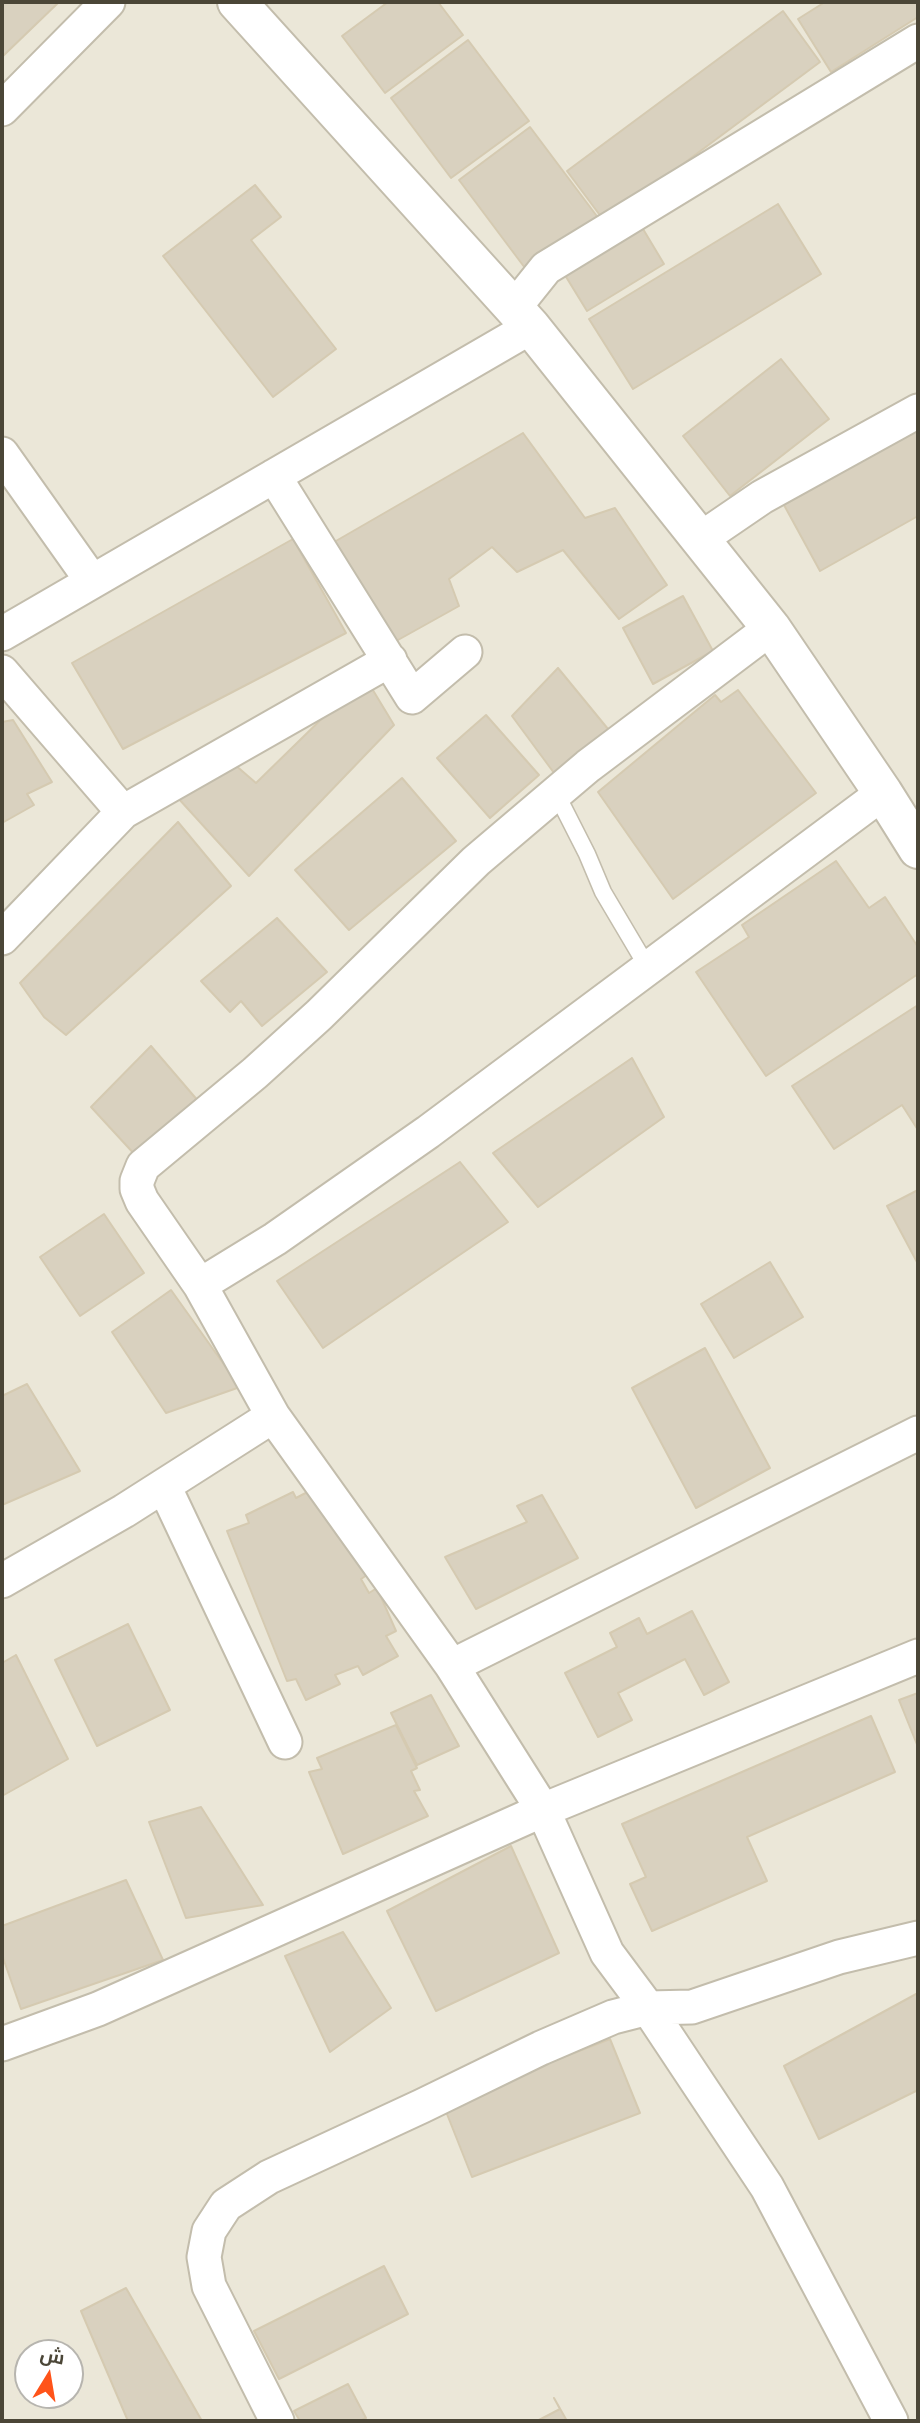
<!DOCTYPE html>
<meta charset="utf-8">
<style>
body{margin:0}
#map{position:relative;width:920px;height:2423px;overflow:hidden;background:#f6f4ea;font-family:"IBM Plex Sans",Cairo,sans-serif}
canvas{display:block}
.frame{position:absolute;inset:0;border:4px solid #4b4637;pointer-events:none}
.north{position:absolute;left:14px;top:2339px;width:70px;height:70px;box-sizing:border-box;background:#fff;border:2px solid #b7b5af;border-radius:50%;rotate:11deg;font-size:19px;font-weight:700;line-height:28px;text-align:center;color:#4b4637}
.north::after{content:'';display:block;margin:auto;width:24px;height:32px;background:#ff5319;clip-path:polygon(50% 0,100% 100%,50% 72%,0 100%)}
</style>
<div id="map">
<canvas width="920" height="2423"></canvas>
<div class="frame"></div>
<div class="north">ش</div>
</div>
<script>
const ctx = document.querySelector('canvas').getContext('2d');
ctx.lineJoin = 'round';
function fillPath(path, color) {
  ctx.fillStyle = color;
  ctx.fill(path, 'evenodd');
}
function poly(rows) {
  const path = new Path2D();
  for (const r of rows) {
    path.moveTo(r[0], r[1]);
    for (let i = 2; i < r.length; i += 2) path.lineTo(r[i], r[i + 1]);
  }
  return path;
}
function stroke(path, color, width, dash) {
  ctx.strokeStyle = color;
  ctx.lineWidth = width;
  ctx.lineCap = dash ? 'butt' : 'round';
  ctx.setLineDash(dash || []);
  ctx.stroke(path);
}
const residential = poly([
 [2,2,918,2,918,2421,2,2421],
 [28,2353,70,2353,70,2395,28,2395]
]);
const building = poly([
 [2,2,59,2,2,57,2,2],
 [388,2,438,2,463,35,385,93,342,36,388,2],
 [825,2,918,2,918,17,831,72,798,19,825,2],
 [783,11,820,62,605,222,567,171,783,11],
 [468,40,529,121,451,178,391,98,468,40],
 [530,127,599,219,528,272,459,180,530,127],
 [255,185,281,217,251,240,336,349,273,397,163,256,255,185],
 [778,204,821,274,633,389,589,319,778,204],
 [637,219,664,264,587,311,560,267,637,219],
 [781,359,829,419,730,496,683,436,781,359],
 [918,430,918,516,820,571,784,505,918,430],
 [523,433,585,518,615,508,667,585,619,619,563,550,517,572,492,547,449,579,459,606,389,645,329,545,523,433],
 [293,539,346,633,123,749,72,663,293,539],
 [683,596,713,651,653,684,623,628,683,596],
 [558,668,608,729,557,777,512,716,558,668],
 [368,682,394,725,249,876,178,798,234,764,256,783,344,697,368,682],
 [738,690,816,793,673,899,598,792,715,695,721,702,738,690],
 [486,715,539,775,490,818,437,758,486,715],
 [13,720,52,782,27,794,34,805,2,823,2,722,13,720],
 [402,778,456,841,349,930,295,870,402,778],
 [178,822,231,886,66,1035,44,1017,20,983,178,822],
 [836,861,869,908,885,897,918,947,918,974,766,1076,696,972,749,937,742,925,836,861],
 [277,918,327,972,262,1026,241,1001,230,1012,201,981,277,918],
 [918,1005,918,1130,902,1105,834,1149,792,1086,918,1005],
 [151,1046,199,1102,137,1157,91,1107,151,1046],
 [632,1058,664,1117,538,1207,493,1153,632,1058],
 [460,1162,508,1222,323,1348,277,1281,460,1162],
 [918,1190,918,1264,887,1206,918,1190],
 [104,1214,144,1273,80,1316,40,1257,104,1214],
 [770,1262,803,1317,734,1358,701,1304,770,1262],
 [171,1290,240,1387,166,1413,112,1332,171,1290],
 [705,1348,770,1468,696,1508,632,1388,705,1348],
 [27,1384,80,1471,2,1505,2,1396,27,1384],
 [319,1486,370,1573,361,1579,369,1593,377,1588,396,1631,386,1636,398,1656,363,1675,358,1666,335,1675,340,1684,306,1700,296,1679,287,1681,227,1531,249,1523,246,1515,293,1492,296,1498,319,1486],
 [542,1495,578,1558,476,1609,445,1557,527,1522,517,1506,542,1495],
 [692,1611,729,1682,704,1695,685,1659,618,1693,632,1720,598,1737,565,1673,617,1647,610,1633,639,1618,647,1634,692,1611],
 [128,1624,170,1710,97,1746,55,1660,128,1624],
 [16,1655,68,1759,2,1796,2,1663,16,1655],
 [918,1693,918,1747,899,1700,918,1693],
 [431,1695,459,1746,417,1765,391,1713,431,1695],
 [871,1716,895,1772,747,1837,767,1881,652,1931,630,1884,646,1877,622,1824,871,1716],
 [396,1725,417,1768,411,1771,420,1790,414,1791,428,1816,343,1854,309,1772,322,1769,317,1758,396,1725],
 [201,1807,263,1905,186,1918,149,1822,201,1807],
 [511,1846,559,1953,436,2011,387,1911,511,1846],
 [126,1880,163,1960,21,2009,2,1955,2,1926,126,1880],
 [343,1932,391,2008,330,2052,285,1956,343,1932],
 [918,1993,918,2090,819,2139,784,2066,918,1993],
 [610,2039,640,2113,472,2177,443,2104,610,2039],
 [384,2266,408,2314,279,2379,254,2331,384,2266],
 [126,2288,202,2421,128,2421,81,2311,126,2288],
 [348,2384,366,2418,360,2421,300,2421,294,2411,348,2384],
 [554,2398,567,2421,537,2421,560,2409,554,2398]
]);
const service = poly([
 [556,793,587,854,603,892,648,968]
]);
const minor = poly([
 [2,109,108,2],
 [514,308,546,268,918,41],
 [2,454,92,581],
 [274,476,412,697,465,652],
 [699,540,762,497,918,411],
 [2,634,531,327],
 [2,672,123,812],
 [883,793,428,1132,275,1239,200,1285,273,1416,452,1666,543,1810,607,1953,648,2008,767,2187,891,2421],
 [2,938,123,812,390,660],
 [200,1285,142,1201,137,1189,137,1181,143,1166,255,1073,319,1015,476,861,588,766,771,628],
 [164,1486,285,1742],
 [2,1581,124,1511,273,1416],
 [452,1666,918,1433],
 [2,2044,98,2009,543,1810,918,1656],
 [277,2421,209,2286,204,2257,209,2231,226,2205,269,2177,422,2106,541,2048,613,2017,648,2008,692,2007,839,1957,918,1938]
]);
const tertiary = poly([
 [237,2,531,327,771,628,883,793,918,849]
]);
fillPath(residential, '#ebe7d8');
fillPath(building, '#d9d1bf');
stroke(building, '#d5cab1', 2);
stroke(service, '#c3bdac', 19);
stroke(minor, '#c3bdac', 37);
stroke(tertiary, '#c3bdac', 42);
stroke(service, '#fff', 16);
stroke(minor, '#fff', 33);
stroke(tertiary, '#fff', 38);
</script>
